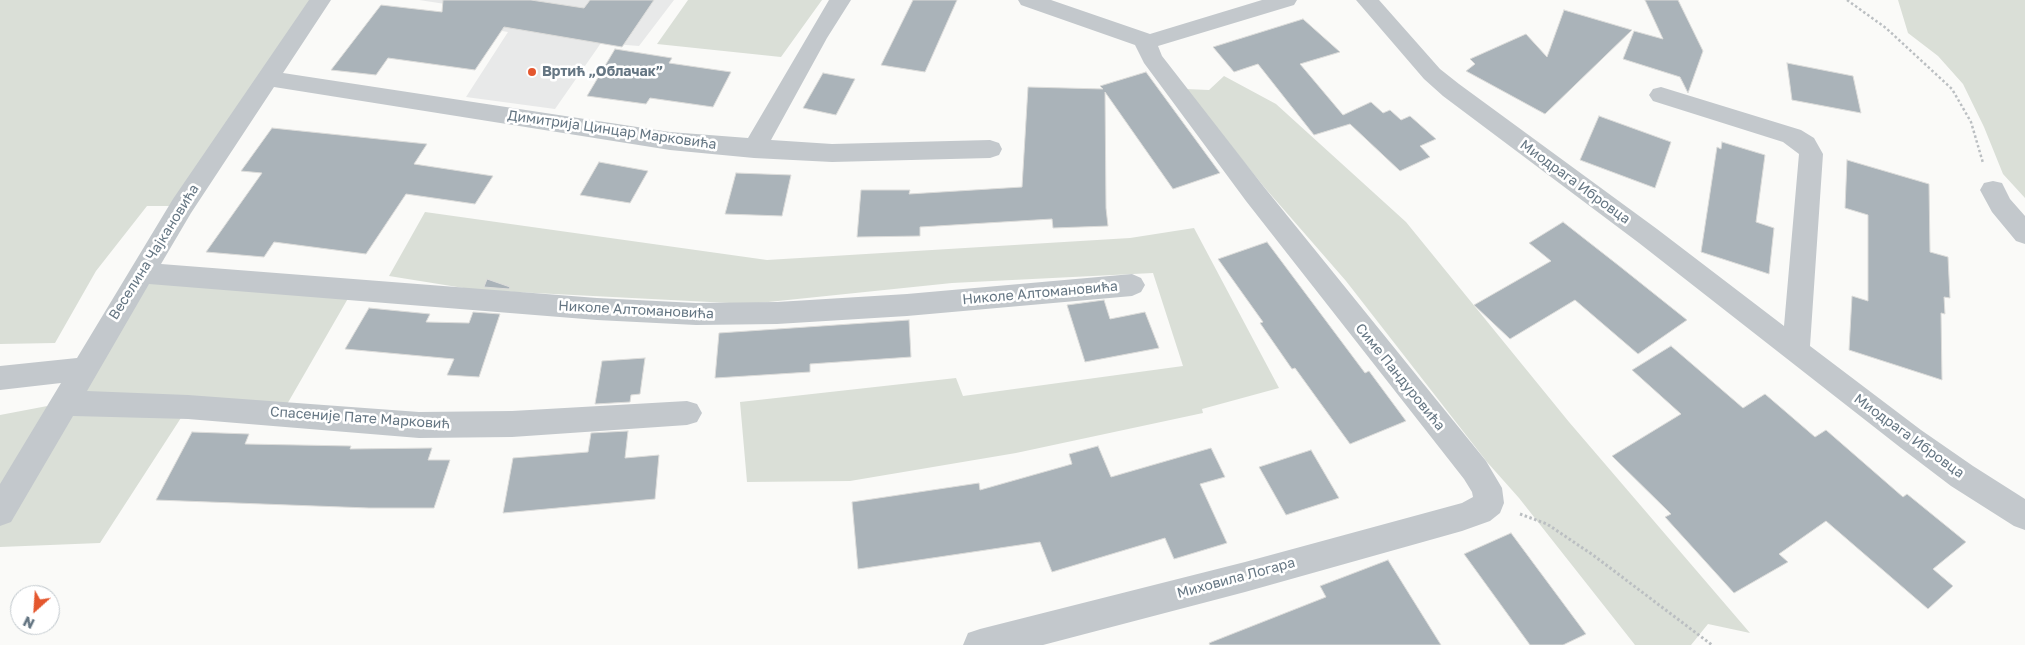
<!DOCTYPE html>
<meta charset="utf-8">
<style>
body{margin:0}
#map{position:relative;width:2025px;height:645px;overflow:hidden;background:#fafaf8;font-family:"Golos Text",sans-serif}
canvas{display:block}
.north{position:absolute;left:10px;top:585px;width:50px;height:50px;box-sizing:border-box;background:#fff;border:1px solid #c1c8cd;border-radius:50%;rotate:206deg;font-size:14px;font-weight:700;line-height:20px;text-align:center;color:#657683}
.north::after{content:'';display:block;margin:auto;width:18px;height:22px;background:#e4572e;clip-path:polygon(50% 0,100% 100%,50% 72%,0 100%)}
</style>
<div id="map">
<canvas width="2025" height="645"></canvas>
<div class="north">N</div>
</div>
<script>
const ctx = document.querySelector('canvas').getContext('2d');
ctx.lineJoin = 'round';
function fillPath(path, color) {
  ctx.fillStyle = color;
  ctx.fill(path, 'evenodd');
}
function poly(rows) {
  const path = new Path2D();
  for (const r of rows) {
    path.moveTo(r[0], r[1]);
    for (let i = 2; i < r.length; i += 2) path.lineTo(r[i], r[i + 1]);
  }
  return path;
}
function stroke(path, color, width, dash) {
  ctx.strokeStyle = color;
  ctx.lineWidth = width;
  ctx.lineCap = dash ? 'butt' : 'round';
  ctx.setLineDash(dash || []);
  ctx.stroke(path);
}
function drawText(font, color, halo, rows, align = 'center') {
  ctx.font = font + ' "Golos Text",sans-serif';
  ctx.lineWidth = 5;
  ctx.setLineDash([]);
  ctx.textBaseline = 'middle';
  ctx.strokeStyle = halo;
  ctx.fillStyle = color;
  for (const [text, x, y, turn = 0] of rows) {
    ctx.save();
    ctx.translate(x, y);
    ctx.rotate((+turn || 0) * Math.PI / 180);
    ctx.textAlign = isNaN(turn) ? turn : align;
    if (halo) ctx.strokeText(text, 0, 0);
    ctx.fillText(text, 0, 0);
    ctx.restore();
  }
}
const built = poly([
 [419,0,674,0,639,46,601,43,555,109,466,97,508,32,467,25,478,9]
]);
const green = poly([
 [0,0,319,0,182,206,147,206,96,271,55,343,0,344],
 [688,0,822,0,781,57,657,44],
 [1898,0,2025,0,2025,198,2003,174,1984,127,1963,84,1938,56,1908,33],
 [1224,76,1276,104,1406,222,1569,422,1750,633,1708,624,1691,645,1635,645,1519,498,1487,462,1346,281,1265,188,1185,89,1209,90],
 [425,212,767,260,1130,238,1194,228,1279,388,1202,409,1203,413,1016,453,850,481,747,482,740,402,956,378,963,396,1183,366,1153,273,952,283,749,304,476,290,389,276],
 [141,273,354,288,282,413,188,407,100,543,0,547,0,415,63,403]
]);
const building = poly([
 [443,0,531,0,584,8,590,0,654,0,622,47,504,27,475,70,388,58,376,75,331,70,381,5,442,12,443,0],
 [913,0,957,0,925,72,881,65,913,0],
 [1645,0,1678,0,1703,51,1688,93,1680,77,1623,59,1634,31,1663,39,1645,0],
 [1564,10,1632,30,1545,114,1466,71,1475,64,1470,59,1526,34,1547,57,1564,10],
 [1303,19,1340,52,1300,64,1343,115,1371,102,1383,113,1390,110,1401,120,1410,116,1436,139,1420,146,1430,157,1400,171,1350,124,1314,135,1258,64,1234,72,1213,47,1303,19],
 [615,49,672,58,669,63,731,72,713,107,650,98,646,104,587,96,615,49],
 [1787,63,1853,76,1861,113,1792,100,1787,63],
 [1146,72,1220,173,1173,189,1105,92,1106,208,1108,226,1053,228,1052,219,920,227,920,236,857,237,861,190,910,190,909,194,1022,187,1028,87,1103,89,1100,86,1146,72],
 [823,73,855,79,836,115,803,108,823,73],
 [1599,116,1671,142,1655,188,1580,160,1599,116],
 [272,128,427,144,414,164,493,176,475,204,406,194,366,254,274,242,264,257,206,252,262,173,241,171,272,128],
 [1722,142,1765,155,1756,222,1774,228,1769,274,1701,252,1717,147,1721,149,1722,142],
 [1847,160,1929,184,1930,252,1948,257,1950,298,1944,297,1945,314,1941,313,1942,380,1849,350,1852,296,1868,301,1868,215,1845,208,1847,160],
 [599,162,648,171,630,203,580,195,599,162],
 [736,173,791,175,782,216,725,214,736,173],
 [1563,222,1618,265,1687,320,1638,354,1575,300,1510,339,1474,305,1551,261,1529,243,1563,222],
 [1267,242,1365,373,1369,371,1406,421,1350,444,1295,368,1292,369,1260,323,1263,322,1218,259,1267,242],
 [487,279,510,287,509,289,484,287,487,279],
 [1104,300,1110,319,1145,312,1159,348,1085,362,1067,305,1104,300],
 [369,308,430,314,426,322,469,323,473,312,500,314,479,377,447,375,454,359,345,349,369,308],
 [909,320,911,357,810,364,810,372,715,378,719,333,909,320],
 [1671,346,1743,408,1765,394,1815,437,1826,430,1903,497,1907,494,1966,542,1933,569,1953,586,1928,609,1826,521,1779,554,1788,562,1734,593,1665,517,1671,514,1612,456,1681,414,1632,370,1671,346],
 [645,358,640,394,631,395,630,402,595,404,602,361,645,358],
 [628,431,625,458,659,455,655,499,503,513,513,458,588,452,591,433,628,431],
 [192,432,249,434,245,444,351,446,350,449,432,448,428,460,450,460,434,508,369,508,156,500,192,432],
 [1098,446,1111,477,1211,448,1225,477,1200,484,1227,543,1174,559,1165,538,1052,572,1040,542,858,569,852,502,979,483,980,490,1072,464,1069,454,1098,446],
 [1311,450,1339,498,1286,515,1259,467,1311,450],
 [1511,533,1586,634,1563,645,1530,645,1464,554,1511,533],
 [1388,560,1441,645,1210,645,1209,643,1326,597,1320,586,1388,560]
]);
const pathFar1 = poly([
 [1847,0,1886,28,1952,89,1971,122,1983,163]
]);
const path = poly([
 [1520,514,1547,524,1593,555,1712,645]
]);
const minor = poly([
 [309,0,331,0,283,73,670,132,748,138,829,0,851,0,827,38,771,140,832,144,990,140,999,143,1002,149,999,155,990,158,832,162,754,158,670,150,274,87,191,213,161,264,597,298,696,303,777,302,907,294,1132,274,1141,278,1145,285,1141,292,1132,296,907,316,777,324,696,325,597,320,149,284,87,391,188,395,419,412,512,411,687,401,697,404,702,413,697,422,687,425,512,437,419,438,188,419,73,416,11,522,0,526,0,484,61,383,0,390,0,366,77,358,173,199,309,0],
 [1018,0,1051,0,1150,34,1262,0,1297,0,1294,5,1158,46,1162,56,1264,187,1486,461,1502,488,1504,503,1500,513,1490,521,1462,531,1245,592,1043,645,963,645,968,633,980,629,1245,562,1462,503,1473,497,1472,492,1464,479,1246,201,1144,63,1135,45,1021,5,1018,0],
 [1356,0,1379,0,1440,69,1459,84,1657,229,1784,326,1799,154,1783,142,1653,101,1649,95,1653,89,1661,87,1801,130,1814,138,1823,154,1810,346,1921,430,1973,466,2025,499,2025,530,2014,526,1951,486,1901,448,1639,243,1443,96,1424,79,1356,0],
 [1993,181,2002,183,2010,199,2025,216,2025,244,2016,241,1992,212,1980,190,1984,183,1993,181]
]);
const markers = [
 [532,72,5,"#e4572e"]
];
const poiNames = [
 ["Вртић „Облачак”",542,72]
];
const streetNames = [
 ["Димитрија Цинцар Марковића",612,130,8],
 ["Миодрага Ибровца",1575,182,36],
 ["Веселина Чајкановића",154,252,-58],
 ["Николе Алтомановића",1040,293,-5],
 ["Николе Алтомановића",636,310,3],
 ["Симе Пандуровића",1400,377,51],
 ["Спасеније Пате Марковић",360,418,4],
 ["Миодрага Ибровца",1909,436,36],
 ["Миховила Логара",1236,578,-15]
];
fillPath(built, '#e8e9e9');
fillPath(green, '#dadfd7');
fillPath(building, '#aab3b9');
stroke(building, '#dcdcda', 1);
stroke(pathFar1, '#bbbfc2', 2.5, [2.5, 2.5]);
stroke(path, '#bbbfc2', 3, [2.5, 2.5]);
fillPath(minor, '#c3c8cc');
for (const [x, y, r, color] of markers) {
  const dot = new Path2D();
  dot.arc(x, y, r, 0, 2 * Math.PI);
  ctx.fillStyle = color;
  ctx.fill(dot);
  stroke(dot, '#fff', 2);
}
drawText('bold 14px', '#657683', '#fff', poiNames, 'left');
drawText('14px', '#657683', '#fff', streetNames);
</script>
